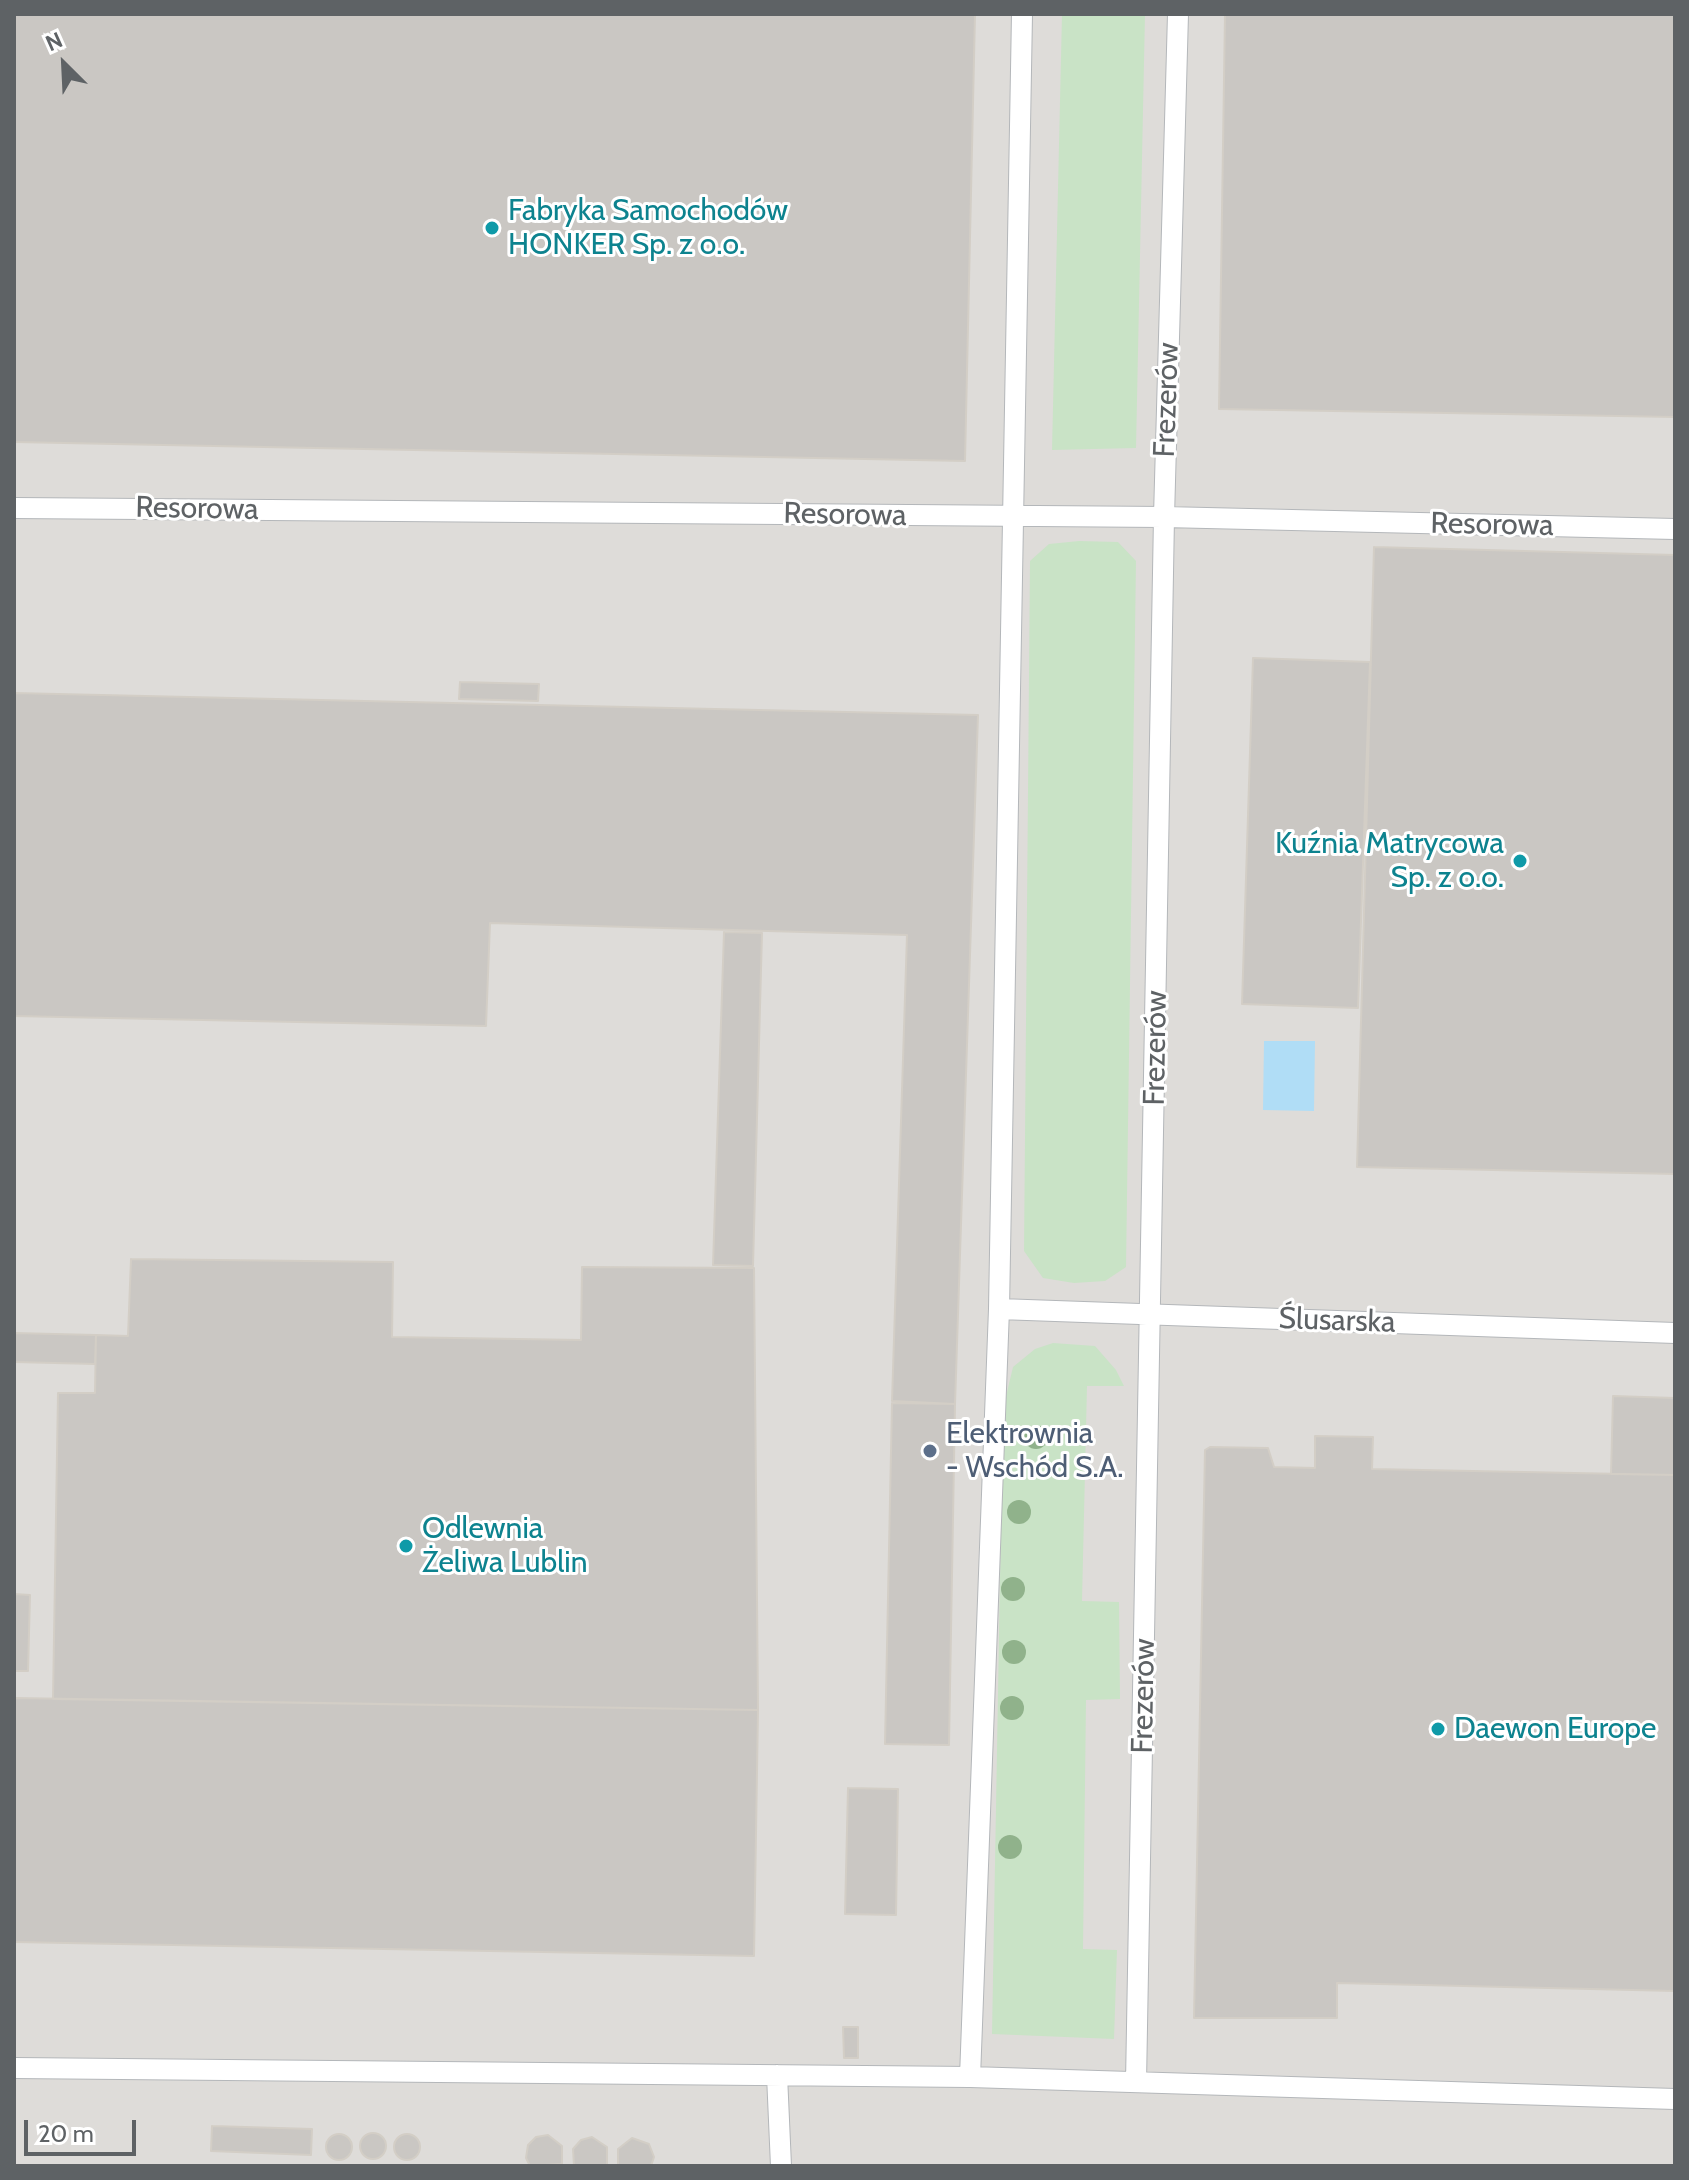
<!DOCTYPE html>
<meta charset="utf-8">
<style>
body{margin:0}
#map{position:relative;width:1689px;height:2180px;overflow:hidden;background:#efece7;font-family:Cabin,sans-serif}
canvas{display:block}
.frame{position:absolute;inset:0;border:16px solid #5e6265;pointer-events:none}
.north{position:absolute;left:24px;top:24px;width:80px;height:80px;-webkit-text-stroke:6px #fff;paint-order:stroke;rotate:336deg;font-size:22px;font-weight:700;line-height:32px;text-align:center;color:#5e6265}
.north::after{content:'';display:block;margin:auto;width:28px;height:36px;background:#5e6265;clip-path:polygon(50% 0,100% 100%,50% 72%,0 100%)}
.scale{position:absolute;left:24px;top:2120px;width:112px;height:36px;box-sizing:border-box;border:4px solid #5e6265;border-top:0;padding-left:10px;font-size:24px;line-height:28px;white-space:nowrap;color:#5e6265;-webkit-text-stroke:6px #fff;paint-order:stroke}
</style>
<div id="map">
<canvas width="1689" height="2180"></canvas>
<div class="frame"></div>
<div class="north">N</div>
<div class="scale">20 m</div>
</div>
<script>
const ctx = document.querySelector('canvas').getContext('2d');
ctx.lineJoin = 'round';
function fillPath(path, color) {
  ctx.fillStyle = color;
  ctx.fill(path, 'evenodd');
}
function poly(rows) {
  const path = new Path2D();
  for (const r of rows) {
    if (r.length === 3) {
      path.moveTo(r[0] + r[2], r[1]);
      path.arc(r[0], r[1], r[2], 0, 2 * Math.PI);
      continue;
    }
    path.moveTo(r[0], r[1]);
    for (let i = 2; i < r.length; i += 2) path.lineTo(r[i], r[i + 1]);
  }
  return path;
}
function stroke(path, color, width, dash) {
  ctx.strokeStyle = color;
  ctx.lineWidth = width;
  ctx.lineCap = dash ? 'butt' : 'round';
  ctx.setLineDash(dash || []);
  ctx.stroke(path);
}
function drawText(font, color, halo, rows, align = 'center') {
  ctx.font = font + ' Cabin,sans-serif';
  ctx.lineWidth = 6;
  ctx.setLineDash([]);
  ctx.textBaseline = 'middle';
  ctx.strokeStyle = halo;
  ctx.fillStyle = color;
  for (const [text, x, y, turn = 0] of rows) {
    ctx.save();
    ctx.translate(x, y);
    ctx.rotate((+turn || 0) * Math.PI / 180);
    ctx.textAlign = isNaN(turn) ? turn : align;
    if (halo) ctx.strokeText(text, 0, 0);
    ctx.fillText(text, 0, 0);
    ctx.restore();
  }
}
const industrial = poly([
 [14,14,1675,14,1675,2166,14,2166]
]);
const green = poly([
 [1062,14,1145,14,1136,448,1052,450],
 [1079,541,1118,542,1136,561,1126,1267,1105,1281,1074,1283,1043,1278,1024,1251,1030,561,1049,544],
 [1053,1343,1095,1346,1116,1370,1124,1386,1087,1386,1082,1601,1119,1602,1120,1699,1086,1700,1083,1949,1117,1950,1114,2039,992,2034,1003,1409,1013,1367,1035,1349]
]);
const water = poly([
 [1264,1041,1315,1041,1314,1111,1263,1110]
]);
const building = poly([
 [14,14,975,14,965,461,14,442,14,14],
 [1225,14,1675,14,1675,417,1219,409,1225,14],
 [1374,547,1675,555,1675,1174,1357,1167,1374,547],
 [1253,658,1370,662,1358,1008,1242,1004,1253,658],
 [460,682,539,684,538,701,459,699,460,682],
 [14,693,978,715,955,1404,892,1401,907,935,490,923,486,1026,14,1016,14,693],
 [724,932,762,933,753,1266,713,1265,724,932],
 [131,1259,393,1262,392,1337,581,1340,582,1267,754,1268,758,1710,53,1699,58,1393,95,1393,96,1335,128,1336,131,1259],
 [14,1333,96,1335,95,1364,14,1362,14,1333],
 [1613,1396,1675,1398,1675,1475,1611,1474,1613,1396],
 [892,1403,955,1404,949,1745,885,1744,892,1403],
 [1315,1436,1373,1437,1372,1469,1675,1475,1675,1991,1337,1983,1337,2018,1194,2018,1205,1450,1210,1447,1268,1448,1274,1467,1315,1468,1315,1436],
 [14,1594,30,1595,28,1671,14,1671,14,1594],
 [14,1698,758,1710,754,1956,14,1942,14,1698],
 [848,1788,898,1789,896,1915,845,1914,848,1788],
 [843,2027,858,2027,858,2058,844,2058,843,2027],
 [212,2126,312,2129,311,2155,211,2151,212,2126],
 [373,2146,13],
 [339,2147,13],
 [407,2147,13],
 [548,2135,562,2146,562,2164,530,2166,526,2158,528,2145,536,2137,548,2135],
 [592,2137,607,2147,607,2165,574,2166,573,2149,581,2140,592,2137],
 [632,2138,649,2144,654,2157,651,2166,618,2166,618,2149,632,2138]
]);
const lane = poly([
 [14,508,1164,517,1675,529],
 [999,1309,1675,1333],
 [14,2068,970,2077,1675,2099],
 [777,2075,781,2166],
 [970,2077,999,1309,1022,14],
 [1136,2082,1164,517,1178,14]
]);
const trees = [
 [1036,1437],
 [1019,1512],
 [1013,1589],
 [1014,1652],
 [1012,1708],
 [1010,1847]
];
const markers = [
 [492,228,8,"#0f9aa8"],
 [1520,861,8,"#0f9aa8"],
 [930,1451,8,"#5c6f8a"],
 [406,1546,8,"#0f9aa8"],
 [1438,1729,8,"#0f9aa8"]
];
const cultureNames = [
 ["Fabryka Samochodów",508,211],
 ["HONKER Sp. z o.o.",508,245],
 ["Kuźnia Matrycowa",1504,844,"right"],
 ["Sp. z o.o.",1504,878,"right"],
 ["Odlewnia",422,1529],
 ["Żeliwa Lublin",422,1563],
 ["Daewon Europe",1454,1729]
];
const streetNames = [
 ["Frezerów",1167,400,-88],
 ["Resorowa",197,509,1],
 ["Resorowa",845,515,1],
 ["Resorowa",1492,525,1],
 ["Frezerów",1156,1048,-89],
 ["Ślusarska",1337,1321,2],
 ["Frezerów",1144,1696,-89]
];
const serviceNames = [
 ["Elektrownia",946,1434],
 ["- Wschód S.A.",946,1468]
];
fillPath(industrial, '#dedcd9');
fillPath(green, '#c9e3c6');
fillPath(water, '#b0ddf6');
fillPath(building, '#cac7c3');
stroke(building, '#d3cec6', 2);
stroke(lane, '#b4b7ba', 22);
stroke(lane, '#fff', 20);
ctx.fillStyle = '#90b28b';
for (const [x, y] of trees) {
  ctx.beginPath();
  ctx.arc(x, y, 12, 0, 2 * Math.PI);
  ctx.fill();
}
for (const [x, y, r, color] of markers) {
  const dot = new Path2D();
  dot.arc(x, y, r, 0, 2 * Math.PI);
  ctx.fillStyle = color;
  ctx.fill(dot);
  stroke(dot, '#fff', 3);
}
drawText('30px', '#0d838f', '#fff', cultureNames, 'left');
drawText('30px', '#5e6265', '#fff', streetNames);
drawText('30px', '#4e5e75', '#fff', serviceNames, 'left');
</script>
